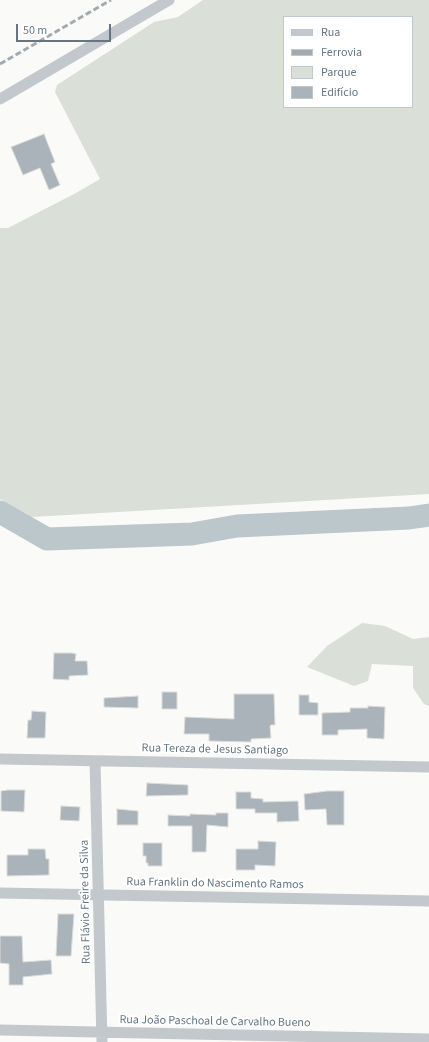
<!DOCTYPE html>
<meta charset="utf-8">
<style>
body{margin:0}
#map{position:relative;width:429px;height:1042px;overflow:hidden;background:#fafaf8;font-family:"Source Sans 3",sans-serif}
canvas{display:block}
.legend{position:absolute;left:283px;top:16px;width:130px;height:92px;box-sizing:border-box;background:#fff;border:1px solid #c1c8cd;margin:0;padding:5px 7px;list-style:none;font-size:12px;color:#657683}
.legend li{display:flex;align-items:center;gap:8px;height:20px}
.legend b{width:20px;border:1px solid #c1c8cd}
.scale{position:absolute;left:16px;top:24px;width:95px;height:18px;box-sizing:border-box;border:2px solid #657683;border-top:0;padding-left:5px;font-size:12px;line-height:14px;white-space:nowrap;color:#657683;-webkit-text-stroke:3px #fff;paint-order:stroke}
</style>
<div id="map">
<canvas width="429" height="1042"></canvas>
<ul class="legend">
<li><b style="height:5px;background:#c3c8cc"></b>Rua</li>
<li><b style="height:5px;background:#a2aab0"></b>Ferrovia</li>
<li><b style="height:11px;background:#dadfd7"></b>Parque</li>
<li><b style="height:11px;background:#aab3b9"></b>Edifício</li>
</ul>
<div class="scale">50 m</div>
</div>
<script>
const ctx = document.querySelector('canvas').getContext('2d');
ctx.lineJoin = 'round';
function fillPath(path, color) {
  ctx.fillStyle = color;
  ctx.fill(path, 'evenodd');
}
function poly(rows) {
  const path = new Path2D();
  for (const r of rows) {
    path.moveTo(r[0], r[1]);
    for (let i = 2; i < r.length; i += 2) path.lineTo(r[i], r[i + 1]);
  }
  return path;
}
function stroke(path, color, width, dash) {
  ctx.strokeStyle = color;
  ctx.lineWidth = width;
  ctx.lineCap = dash ? 'butt' : 'round';
  ctx.setLineDash(dash || []);
  ctx.stroke(path);
}
function drawText(font, color, halo, rows, align = 'center') {
  ctx.font = font + ' "Source Sans 3",sans-serif';
  ctx.lineWidth = 4;
  ctx.setLineDash([]);
  ctx.textBaseline = 'middle';
  ctx.strokeStyle = halo;
  ctx.fillStyle = color;
  for (const [text, x, y, turn = 0] of rows) {
    ctx.save();
    ctx.translate(x, y);
    ctx.rotate((+turn || 0) * Math.PI / 180);
    ctx.textAlign = isNaN(turn) ? turn : align;
    if (halo) ctx.strokeText(text, 0, 0);
    ctx.fillText(text, 0, 0);
    ctx.restore();
  }
}
const green = poly([
 [203,0,429,0,429,494,32,517,0,499,0,228,8,228,76,193,100,179,55,92,57,85,154,22,178,17],
 [284,17,412,17,412,107,284,107],
 [362,623,385,626,413,639,429,637,429,706,424,704,413,688,413,666,372,664,368,681,354,686,307,667,327,646]
]);
const river = poly([
 [0,512,47,539,192,534,237,526,409,518,429,515]
]);
const building = poly([
 [44,134,55,162,51,164,60,185,49,190,40,168,23,175,11,147,44,134],
 [54,653,72,653,76,654,75,661,87,661,88,675,69,676,69,680,53,679,54,653],
 [162,692,177,692,177,709,162,709,162,692],
 [234,694,274,694,275,725,271,725,270,726,271,738,251,739,251,742,209,741,209,734,184,734,185,717,234,719,234,694],
 [299,695,309,695,309,702,318,703,318,715,299,715,299,695],
 [138,696,138,708,104,707,104,698,138,696],
 [368,706,385,707,384,739,367,738,367,729,338,730,338,735,322,735,322,713,350,712,350,708,368,708,368,706],
 [32,711,46,712,45,738,27,738,28,720,31,720,32,711],
 [147,783,188,785,188,795,146,796,147,783],
 [8,790,25,790,24,812,1,811,1,791,8,790],
 [327,791,344,791,344,825,327,825,326,809,305,810,304,794,327,791],
 [236,792,251,792,251,798,263,799,263,802,298,801,299,821,277,822,277,813,255,813,255,809,236,809,236,792],
 [61,806,80,807,79,821,60,820,61,806],
 [117,809,138,811,138,825,117,825,117,809],
 [216,813,228,813,228,827,207,825,206,852,192,852,192,826,168,826,168,815,190,816,190,814,216,815,216,813],
 [258,841,276,842,275,866,255,865,255,870,236,870,236,849,258,849,258,841],
 [143,843,162,843,162,866,148,866,148,863,146,863,146,856,143,856,143,843],
 [28,849,45,849,46,859,49,859,49,875,7,876,7,855,28,855,28,849],
 [58,914,74,914,71,956,56,956,58,914],
 [0,936,22,936,23,962,51,960,52,974,23,977,23,985,9,985,9,964,0,963,0,936]
]);
const street = poly([
 [0,99,169,0],
 [0,759,429,767],
 [95,761,102,1042],
 [0,893,429,901],
 [0,1030,429,1039]
]);
const rail = poly([
 [0,64,111,0]
]);
const streetNames = [
 ["Rua Tereza de Jesus Santiago",215,750,1],
 ["Rua Franklin do Nascimento Ramos",215,884,1],
 ["Rua Flávio Freire da Silva",86,902,-91],
 ["Rua João Paschoal de Carvalho Bueno",215,1022,1]
];
fillPath(green, '#dadfd7');
stroke(river, '#bbc7cb', 23);
fillPath(building, '#aab3b9');
stroke(building, '#dcdcda', 1);
stroke(street, '#c3c8cc', 11);
stroke(rail, '#a2aab0', 3, [6, 3]);
drawText('12px', '#657683', '#fff', streetNames);
</script>
